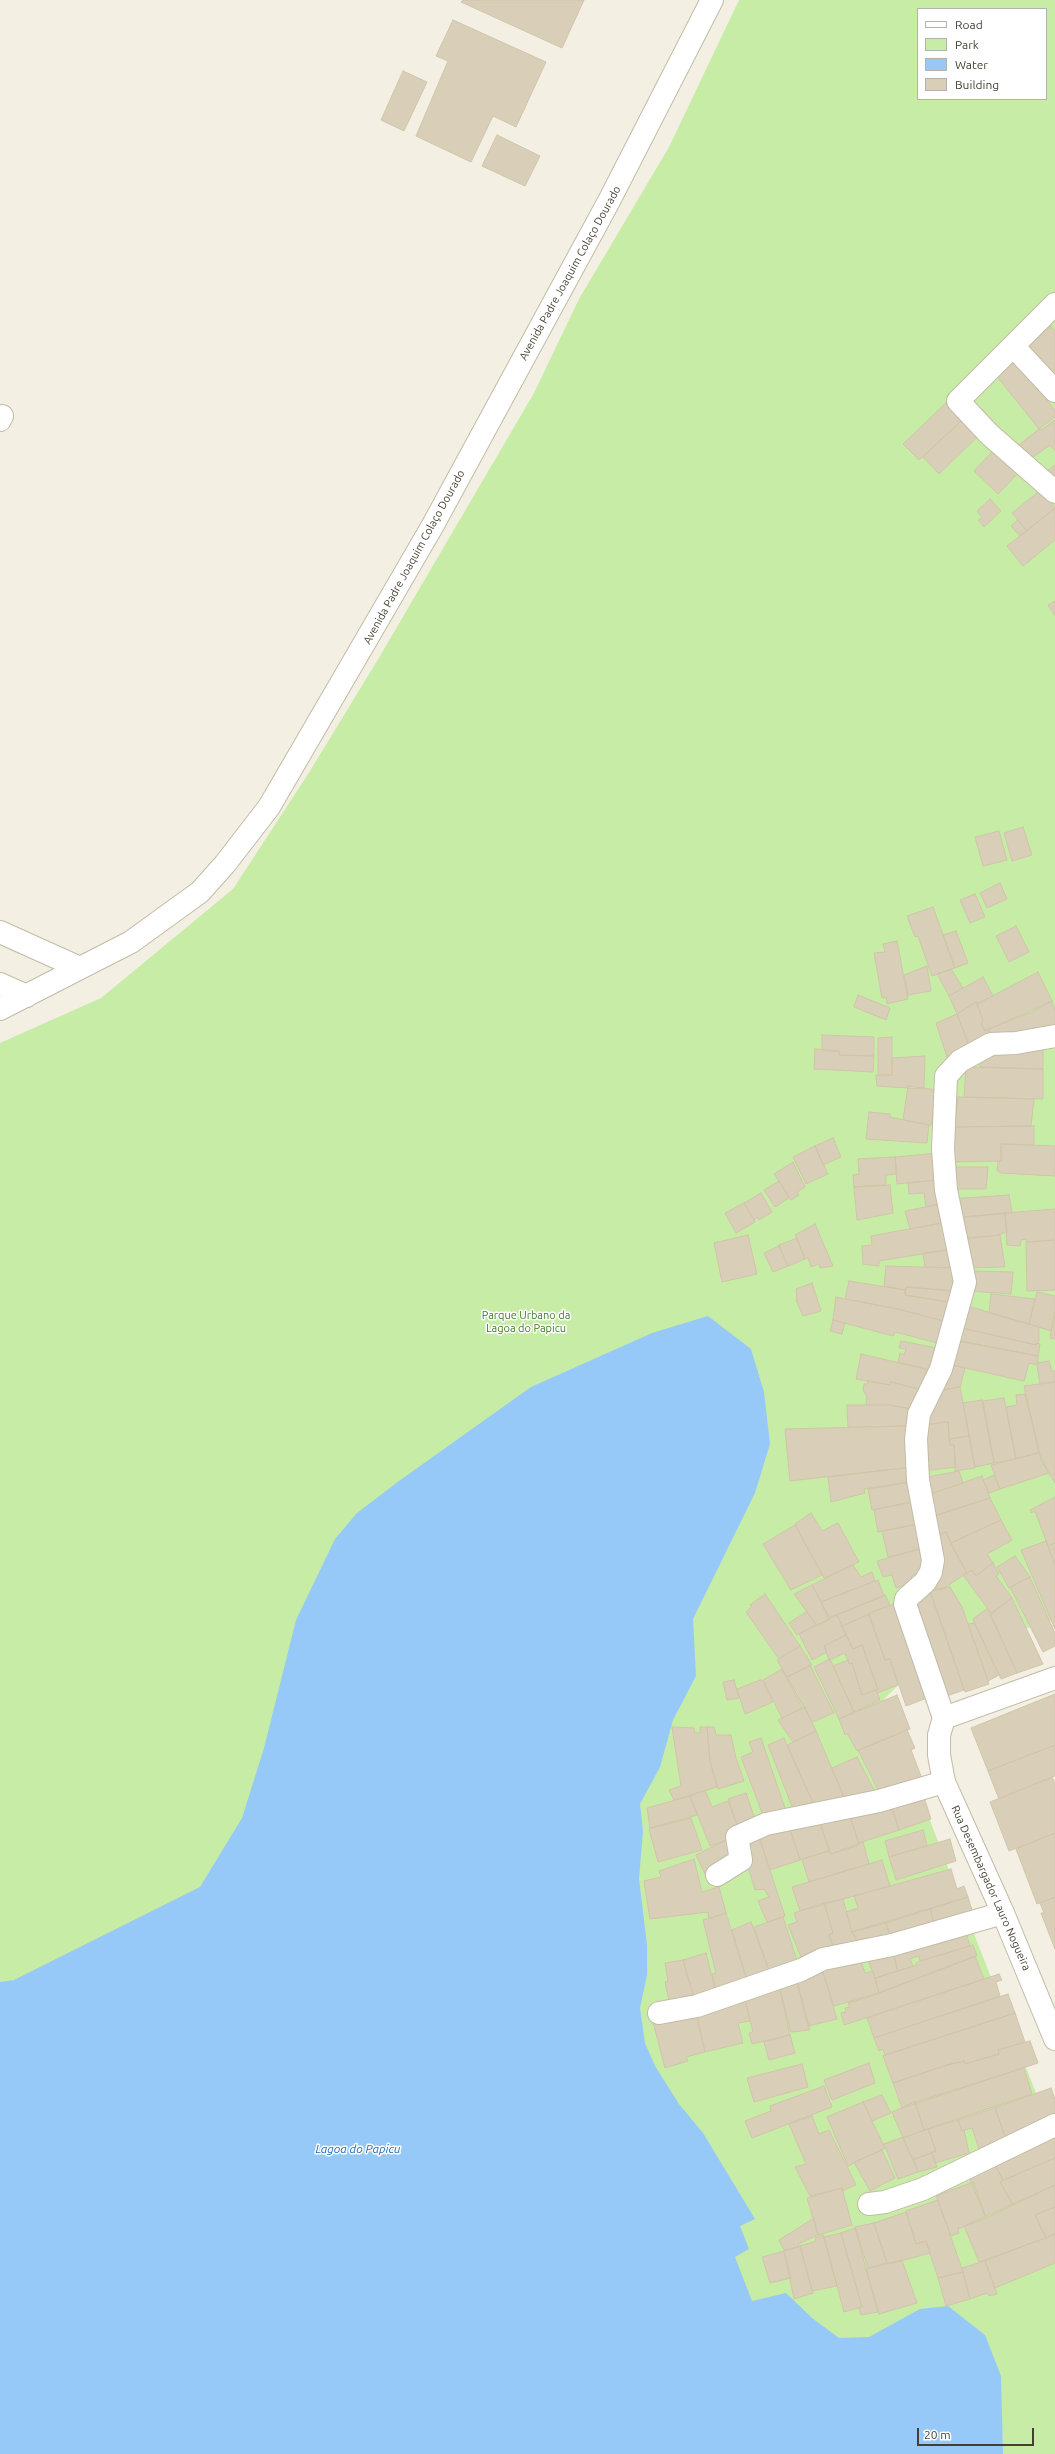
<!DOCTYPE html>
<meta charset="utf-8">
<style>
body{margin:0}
#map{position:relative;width:1055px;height:2454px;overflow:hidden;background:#f3efe2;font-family:Ubuntu,sans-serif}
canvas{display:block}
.legend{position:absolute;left:917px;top:8px;width:130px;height:92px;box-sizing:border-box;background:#fff;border:1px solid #b5b2ad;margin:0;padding:5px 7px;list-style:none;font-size:12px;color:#453f32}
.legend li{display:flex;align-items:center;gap:8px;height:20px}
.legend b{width:20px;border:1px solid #b5b2ad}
.scale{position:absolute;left:917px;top:2428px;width:117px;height:18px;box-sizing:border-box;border:2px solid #453f32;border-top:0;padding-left:5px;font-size:12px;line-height:14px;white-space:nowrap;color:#453f32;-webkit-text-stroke:3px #fff;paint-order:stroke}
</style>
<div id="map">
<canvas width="1055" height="2454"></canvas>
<ul class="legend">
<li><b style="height:5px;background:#fff"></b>Road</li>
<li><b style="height:11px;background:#c7eca6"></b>Park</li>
<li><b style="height:11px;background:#97c9f8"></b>Water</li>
<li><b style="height:11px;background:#d9cfb9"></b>Building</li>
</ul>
<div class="scale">20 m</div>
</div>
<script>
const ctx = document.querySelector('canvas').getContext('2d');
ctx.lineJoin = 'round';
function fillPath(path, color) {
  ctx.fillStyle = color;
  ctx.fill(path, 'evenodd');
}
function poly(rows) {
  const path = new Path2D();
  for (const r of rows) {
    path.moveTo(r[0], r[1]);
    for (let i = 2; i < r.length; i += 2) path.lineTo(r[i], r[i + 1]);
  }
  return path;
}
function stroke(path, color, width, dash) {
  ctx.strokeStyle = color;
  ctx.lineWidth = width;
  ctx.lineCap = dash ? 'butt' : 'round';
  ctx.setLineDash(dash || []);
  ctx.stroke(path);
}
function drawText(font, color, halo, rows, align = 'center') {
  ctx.font = font + ' Ubuntu,sans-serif';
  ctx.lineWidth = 3;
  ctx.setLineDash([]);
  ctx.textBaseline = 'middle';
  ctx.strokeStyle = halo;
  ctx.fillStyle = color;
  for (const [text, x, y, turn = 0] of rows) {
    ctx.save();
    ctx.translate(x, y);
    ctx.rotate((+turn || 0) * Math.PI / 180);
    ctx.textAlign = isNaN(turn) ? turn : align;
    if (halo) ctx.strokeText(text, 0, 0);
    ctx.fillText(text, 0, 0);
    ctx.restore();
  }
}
const green = poly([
 [739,0,1055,0,1055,1619,919,1665,883,1700,1055,2142,1055,2454,0,2454,0,1043,101,998,233,889,310,771,380,656,534,393,579,299,669,147],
 [918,9,1046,9,1046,99,918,99]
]);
const water = poly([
 [708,1316,751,1349,764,1392,770,1444,755,1493,693,1619,696,1676,673,1720,660,1767,640,1804,643,1831,639,1879,647,1945,647,1975,640,2008,645,2043,655,2066,679,2104,703,2133,755,2219,740,2226,749,2249,735,2257,752,2301,786,2293,812,2318,839,2338,869,2337,920,2309,948,2306,985,2335,1001,2376,1003,2454,0,2454,0,1982,14,1980,200,1887,242,1818,264,1748,296,1620,335,1539,357,1513,399,1481,531,1387,652,1333]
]);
const building = poly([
 [463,0,584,0,562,48,461,2,463,0],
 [453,20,546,62,516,127,493,116,471,162,416,136,448,61,436,56,453,20],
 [403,71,427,82,404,131,381,120,403,71],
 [497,135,540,156,525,186,482,166,497,135],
 [1051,326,1055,331,1055,384,1024,351,1051,326],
 [1012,358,1055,410,1055,417,1039,429,995,374,1012,358],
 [946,403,962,420,919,460,903,444,946,403],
 [962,420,978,436,939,474,923,457,962,420],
 [1055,420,1055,451,1050,445,1026,462,1014,449,1039,429,1041,430,1055,420],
 [994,450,1022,469,998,494,974,471,994,450],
 [1055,465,1055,481,1047,471,1055,465],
 [1042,489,1055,508,1027,531,1012,513,1042,489],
 [990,499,1001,511,984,527,978,520,982,517,977,511,990,499],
 [1055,508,1055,540,1023,566,1007,546,1055,508],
 [1018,520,1027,531,1020,536,1011,526,1018,520],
 [1055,601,1055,616,1048,605,1055,601],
 [1023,827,1032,855,1012,861,1004,833,1023,827],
 [999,831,1007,860,983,866,975,837,999,831],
 [1000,883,1007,899,987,908,980,893,1000,883],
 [975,894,985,917,970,923,960,900,975,894],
 [933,907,955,968,932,976,918,936,915,937,907,916,933,907],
 [1016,926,1029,952,1009,962,996,936,1016,926],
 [956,931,968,963,955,968,943,935,956,931],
 [897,941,908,999,887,1004,886,997,882,998,874,953,885,952,883,944,897,941],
 [927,966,931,991,908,995,904,975,927,966],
 [951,969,963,988,949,996,937,974,951,969],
 [1038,972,1052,1001,985,1031,981,1023,983,1022,982,1018,977,1004,1038,972],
 [983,977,993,996,977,1004,976,1002,973,1004,957,1014,949,996,983,977],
 [858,995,890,1008,886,1020,854,1007,858,995],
 [1052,1001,1055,1010,1055,1032,993,1040,988,1029,1032,1012,1052,1001],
 [976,1002,982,1018,983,1022,981,1023,985,1031,988,1029,993,1040,970,1048,957,1014,976,1002],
 [957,1014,970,1048,947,1057,936,1023,957,1014],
 [822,1035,874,1037,874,1056,839,1055,839,1051,822,1051,822,1035],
 [892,1037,892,1075,878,1074,878,1038,892,1037],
 [1043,1048,1043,1069,980,1067,979,1050,1043,1048],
 [815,1049,839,1051,839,1055,874,1056,873,1072,814,1069,815,1049],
 [925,1056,924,1089,877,1086,876,1075,892,1075,892,1058,925,1056],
 [966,1067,1043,1069,1043,1099,964,1097,966,1067],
 [908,1086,937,1090,931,1125,903,1120,908,1086],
 [958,1097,1034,1099,1031,1126,955,1127,958,1097],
 [869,1112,890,1114,890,1117,929,1125,927,1143,866,1139,869,1112],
 [1034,1126,1034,1145,1001,1144,1001,1161,948,1162,955,1127,1034,1126],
 [833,1138,841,1157,823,1165,815,1146,833,1138],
 [1001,1144,1055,1146,1055,1176,1000,1173,1000,1171,997,1171,998,1161,1001,1161,1001,1144],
 [815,1146,828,1174,806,1184,793,1157,815,1146],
 [938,1153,937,1180,897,1184,895,1157,938,1153],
 [895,1157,897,1174,886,1175,886,1185,854,1187,853,1175,859,1174,858,1159,895,1157],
 [793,1162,805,1187,797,1192,799,1195,791,1200,774,1174,793,1162],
 [948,1167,988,1167,986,1189,949,1189,948,1167],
 [937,1180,941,1204,926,1207,924,1193,909,1194,908,1183,937,1180],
 [779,1181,789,1198,775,1207,764,1190,779,1181],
 [890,1185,893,1213,857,1220,854,1187,890,1185],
 [761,1193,772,1212,759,1220,758,1217,754,1220,744,1203,761,1193],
 [1009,1195,1012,1213,952,1218,950,1199,1009,1195],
 [744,1203,755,1222,736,1233,725,1213,744,1203],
 [941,1204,947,1222,910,1229,905,1211,941,1204],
 [1055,1209,1055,1240,1026,1242,1026,1239,1021,1240,1020,1246,1007,1245,1005,1213,1055,1209],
 [1005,1213,1007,1233,1002,1233,1000,1235,959,1239,952,1218,1005,1213],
 [947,1222,953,1249,879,1261,879,1266,863,1264,862,1246,872,1245,871,1236,947,1222],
 [815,1224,833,1266,820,1268,819,1264,811,1267,808,1258,805,1259,795,1235,815,1224],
 [748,1235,757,1274,722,1282,714,1243,748,1235],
 [1000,1235,1005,1267,966,1268,959,1239,1000,1235],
 [797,1238,805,1259,788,1266,779,1245,797,1238],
 [1055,1240,1055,1290,1027,1291,1026,1242,1055,1240],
 [779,1246,788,1266,773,1272,764,1253,779,1246],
 [954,1249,955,1268,925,1267,923,1253,954,1249],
 [886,1266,955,1268,955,1291,906,1287,905,1290,884,1286,886,1266],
 [971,1271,1013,1272,1011,1294,969,1291,971,1271],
 [849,1281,905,1290,905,1295,954,1303,947,1322,898,1309,845,1299,849,1281],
 [812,1283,821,1311,803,1316,796,1300,797,1300,796,1289,812,1283],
 [906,1287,955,1291,954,1303,905,1295,906,1287],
 [1037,1292,1055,1296,1055,1311,1051,1331,1029,1324,1037,1292],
 [991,1294,1035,1299,1029,1324,989,1313,991,1294],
 [836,1297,898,1309,947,1322,941,1344,895,1332,893,1336,833,1320,836,1297],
 [961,1304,1039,1327,1039,1341,1036,1345,958,1327,961,1304],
 [1054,1316,1055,1317,1055,1339,1050,1338,1054,1316],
 [833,1320,845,1323,842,1334,830,1331,833,1320],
 [958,1327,1036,1345,1037,1343,1040,1344,1038,1356,956,1340,958,1327],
 [952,1340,1038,1356,1038,1363,1037,1365,1029,1363,1024,1381,943,1363,952,1340],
 [901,1341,942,1349,934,1371,898,1362,900,1353,904,1355,906,1349,899,1348,901,1341],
 [861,1354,934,1371,927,1391,891,1382,890,1385,856,1379,861,1354],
 [1049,1361,1052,1371,1055,1371,1055,1382,1040,1384,1037,1365,1038,1363,1049,1361],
 [943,1363,965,1368,960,1387,934,1392,943,1363],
 [868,1381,890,1385,891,1382,927,1391,911,1409,890,1405,866,1405,867,1397,863,1390,864,1384,867,1384,868,1381],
 [1055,1382,1055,1483,1041,1460,1024,1386,1055,1382],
 [960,1387,969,1436,949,1439,948,1422,922,1425,934,1392,960,1387],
 [1025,1394,1039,1452,1016,1459,1006,1407,1017,1405,1016,1395,1025,1394],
 [1004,1398,1016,1459,994,1463,983,1401,1004,1398],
 [982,1400,994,1463,975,1467,963,1403,982,1400],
 [847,1405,890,1405,911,1409,910,1426,848,1427,847,1405],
 [948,1422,950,1445,954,1445,956,1467,923,1471,922,1425,948,1422],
 [910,1426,912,1467,790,1481,785,1429,910,1426],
 [969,1436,975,1468,955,1471,954,1445,950,1445,949,1439,969,1436],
 [1039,1453,1049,1473,1000,1489,991,1465,1039,1453],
 [911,1467,912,1482,864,1489,865,1493,831,1502,828,1477,911,1467],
 [959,1471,963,1483,925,1496,927,1477,959,1471],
 [994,1475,1000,1489,989,1493,983,1480,994,1475],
 [982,1476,990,1498,929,1518,925,1496,982,1476],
 [915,1481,917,1501,872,1510,868,1489,915,1481],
 [1055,1497,1055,1543,1048,1546,1035,1511,1031,1513,1030,1510,1055,1497],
 [990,1498,1001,1520,951,1543,946,1532,936,1535,930,1517,990,1498],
 [917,1501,918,1524,878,1532,874,1510,917,1501],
 [811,1513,822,1531,838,1523,859,1562,824,1578,795,1524,811,1513],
 [1001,1520,1012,1540,987,1554,993,1563,976,1576,972,1570,967,1573,951,1543,1001,1520],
 [918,1524,923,1548,888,1557,882,1531,918,1524],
 [795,1525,822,1575,791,1590,763,1544,795,1525],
 [946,1532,956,1554,967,1573,941,1590,939,1588,932,1590,925,1579,944,1564,926,1538,946,1532],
 [1046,1541,1055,1565,1055,1629,1021,1550,1046,1541],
 [1055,1543,1055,1565,1048,1546,1055,1543],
 [923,1548,928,1571,911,1576,913,1582,896,1588,892,1575,883,1577,877,1561,923,1548],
 [1015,1556,1030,1577,1009,1588,997,1567,1015,1556],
 [993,1563,999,1574,996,1576,1012,1598,991,1613,963,1575,972,1570,976,1576,993,1563],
 [853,1565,861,1577,872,1572,875,1581,821,1602,812,1585,853,1565],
 [1030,1577,1055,1633,1055,1646,1043,1652,1010,1587,1030,1577],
 [878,1580,884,1596,828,1618,821,1602,878,1580],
 [812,1585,830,1619,817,1626,794,1594,812,1585],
 [950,1587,962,1607,989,1684,965,1692,930,1591,950,1587],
 [765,1594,800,1646,779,1659,746,1612,752,1606,750,1605,765,1594],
 [931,1594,964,1690,941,1698,907,1602,931,1594],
 [885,1595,890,1605,842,1626,837,1615,885,1595],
 [1012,1598,1043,1664,1017,1673,990,1615,1012,1598],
 [898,1603,930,1697,906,1706,890,1659,885,1660,868,1613,898,1603],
 [988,1608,1017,1673,1001,1679,973,1619,988,1608],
 [807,1611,816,1625,797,1635,789,1623,807,1611],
 [869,1614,885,1660,890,1659,898,1685,877,1693,876,1690,878,1689,862,1645,853,1649,842,1626,869,1614],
 [837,1615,846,1635,824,1646,827,1652,812,1660,799,1634,837,1615],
 [974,1623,999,1675,988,1681,968,1624,974,1623],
 [846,1635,853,1649,862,1645,878,1689,862,1695,852,1663,849,1664,845,1653,829,1660,824,1646,846,1635],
 [800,1646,812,1665,787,1677,777,1660,800,1646],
 [830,1659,854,1712,839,1719,814,1667,830,1659],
 [848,1660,849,1664,852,1663,862,1695,876,1690,880,1700,854,1712,833,1666,848,1660],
 [810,1665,834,1713,812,1722,787,1677,810,1665],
 [782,1669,802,1708,782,1718,763,1680,782,1669],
 [734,1680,739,1698,727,1700,723,1682,734,1680],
 [760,1680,762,1680,773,1702,745,1714,737,1689,760,1680],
 [1055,1694,1055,1745,988,1771,971,1728,1055,1694],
 [897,1695,910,1729,857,1751,847,1733,845,1735,839,1719,897,1695],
 [805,1707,816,1731,793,1742,778,1720,805,1707],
 [672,1727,694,1728,695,1733,700,1733,700,1727,707,1727,710,1761,717,1787,674,1800,669,1790,681,1786,672,1727],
 [707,1727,714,1727,716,1735,731,1735,736,1758,744,1781,718,1789,710,1761,707,1727],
 [907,1730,915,1748,911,1750,923,1781,881,1796,858,1750,907,1730],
 [816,1731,845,1800,817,1812,787,1745,816,1731],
 [761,1738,786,1811,764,1818,741,1757,753,1752,749,1742,761,1738],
 [784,1738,814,1805,795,1814,768,1745,784,1738],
 [1055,1745,1055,1776,999,1799,988,1771,1055,1745],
 [857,1757,877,1796,848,1807,832,1768,857,1757],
 [1052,1777,1055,1783,1055,1833,1009,1851,990,1802,1052,1777],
 [705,1790,712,1807,728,1801,741,1835,710,1846,690,1796,705,1790],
 [746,1793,756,1822,738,1828,728,1799,746,1793],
 [923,1794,931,1819,899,1830,891,1804,923,1794],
 [690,1796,697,1815,650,1828,647,1808,690,1796],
 [890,1803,899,1830,859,1843,850,1816,890,1803],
 [850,1816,859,1845,831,1854,818,1817,850,1816],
 [818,1817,829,1851,800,1860,789,1826,818,1817],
 [691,1818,702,1850,658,1862,649,1829,691,1818],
 [789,1826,800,1860,770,1870,758,1834,789,1826],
 [923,1830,927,1846,889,1857,885,1841,923,1830],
 [1055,1833,1055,1897,1037,1904,1016,1849,1055,1833],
 [758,1834,785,1916,767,1922,758,1901,769,1897,764,1889,755,1890,739,1837,758,1834],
 [728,1839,738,1860,706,1876,696,1855,728,1839],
 [950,1839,956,1861,896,1880,889,1857,950,1839],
 [863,1842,869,1864,809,1882,802,1859,829,1851,831,1854,863,1842],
 [694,1859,702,1892,719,1887,726,1913,709,1919,708,1912,650,1919,644,1881,661,1877,659,1871,694,1859],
 [882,1860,890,1886,800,1911,792,1887,882,1860],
 [951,1869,957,1889,964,1886,968,1897,852,1932,846,1912,858,1908,854,1896,951,1869],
 [968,1897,975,1920,936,1931,930,1909,968,1897],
 [1055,1897,1055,1949,1041,1913,1044,1913,1040,1903,1055,1897],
 [843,1899,852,1932,860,1945,835,1951,829,1935,833,1933,824,1903,843,1899],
 [824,1903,833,1933,829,1935,835,1951,803,1962,788,1925,797,1922,794,1913,824,1903],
 [930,1909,936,1931,893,1944,886,1923,930,1909],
 [726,1913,749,1987,716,1992,712,1974,716,1973,703,1920,726,1913],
 [783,1917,800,1970,772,1979,754,1927,783,1917],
 [751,1922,772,1979,749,1987,732,1930,751,1922],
 [886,1923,892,1942,872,1947,869,1938,856,1941,852,1932,886,1923],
 [964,1926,970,1946,920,1961,919,1956,910,1959,913,1966,898,1971,891,1946,964,1926],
 [973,1945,977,1956,879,1993,875,1978,917,1965,916,1963,920,1961,973,1945],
 [891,1946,898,1971,875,1978,866,1955,891,1946],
 [858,1952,865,1973,873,1971,879,1993,834,2006,820,1964,858,1952],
 [706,1953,716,1992,694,1998,683,1960,706,1953],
 [975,1956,984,1979,844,2025,841,2013,846,2012,845,2008,850,2007,848,2003,868,1997,975,1956],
 [683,1960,694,1998,671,2010,665,1982,668,1981,665,1963,683,1960],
 [821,1966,837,2019,808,2026,795,1973,821,1966],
 [999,1974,1002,1980,996,1982,1000,1996,874,2038,867,2018,999,1974],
 [796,1977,810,2030,791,2032,778,1981,796,1977],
 [778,1981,790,2035,752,2044,749,2033,753,2032,743,1992,778,1981],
 [743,1992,750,2021,738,2023,743,2043,705,2052,695,2008,743,1992],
 [1008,1994,1015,2013,885,2055,883,2049,879,2051,874,2038,1008,1994],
 [695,2008,705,2052,686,2057,688,2061,665,2068,652,2018,695,2008],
 [1015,2013,1025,2042,998,2050,999,2054,965,2064,964,2061,947,2065,893,2083,883,2056,1015,2013],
 [790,2035,795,2053,769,2060,764,2042,790,2035],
 [1030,2041,1038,2063,902,2108,893,2083,947,2065,964,2061,965,2064,999,2054,998,2050,1030,2041],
 [869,2063,875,2083,832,2100,824,2080,869,2063],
 [802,2064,808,2087,754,2102,747,2078,802,2064],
 [1024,2068,1032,2094,924,2130,915,2102,1024,2068],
 [824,2086,832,2107,752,2138,745,2121,771,2111,770,2106,824,2086],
 [1051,2088,1055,2099,1055,2121,1006,2139,995,2108,1051,2088],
 [882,2095,891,2113,872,2121,863,2102,882,2095],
 [863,2102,885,2148,848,2166,827,2117,863,2102],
 [915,2102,924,2130,903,2138,892,2112,915,2102],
 [995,2108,1006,2139,981,2155,972,2128,962,2131,958,2120,995,2108],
 [812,2116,819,2134,829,2130,856,2185,842,2191,842,2188,810,2196,795,2167,806,2164,789,2124,812,2116],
 [958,2120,962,2131,964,2130,969,2153,935,2163,932,2153,936,2151,928,2129,958,2120],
 [928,2129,936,2151,913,2160,903,2138,928,2129],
 [1055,2135,1055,2158,1003,2180,995,2165,1055,2135],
 [903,2137,918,2172,898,2179,884,2144,903,2137],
 [882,2150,895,2178,870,2191,854,2162,882,2150],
 [932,2153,937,2167,918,2172,914,2159,932,2153],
 [1055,2158,1055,2185,1013,2205,1000,2182,1055,2158],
 [995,2165,1003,2180,1000,2182,1013,2205,986,2218,969,2177,995,2165],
 [973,2182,986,2218,958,2229,959,2233,951,2236,936,2196,973,2182],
 [1055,2185,1055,2207,1035,2215,1046,2238,979,2262,964,2226,1055,2185],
 [842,2188,852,2225,818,2235,807,2198,842,2188],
 [938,2200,963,2272,938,2278,926,2241,916,2244,906,2211,938,2200],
 [1055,2207,1055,2234,1046,2238,1035,2215,1055,2207],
 [906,2212,916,2244,926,2241,930,2253,890,2264,887,2263,874,2223,906,2212],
 [814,2218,818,2235,798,2244,799,2247,784,2250,779,2240,814,2218],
 [874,2223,887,2263,868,2268,855,2227,874,2223],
 [855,2228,878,2312,861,2315,859,2308,862,2307,841,2233,855,2228],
 [841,2233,862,2307,844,2312,824,2237,841,2233],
 [1055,2234,1055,2263,995,2288,985,2261,1055,2234],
 [823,2235,837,2286,812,2291,800,2246,816,2241,815,2238,823,2235],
 [800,2246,813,2293,794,2299,784,2251,800,2246],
 [784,2251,791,2278,770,2283,762,2257,784,2251],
 [902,2260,917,2303,879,2314,866,2269,902,2260],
 [985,2261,997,2294,989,2296,987,2293,970,2299,962,2268,985,2261],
 [963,2272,970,2299,946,2306,938,2278,963,2272]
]);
const service = poly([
 [1055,304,958,401,989,434,1055,492],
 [1013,346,1055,391],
 [0,420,2,416],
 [944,1718,905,1604,906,1599,925,1582,931,1572,933,1560,918,1480,916,1439,919,1414,941,1369,965,1282,946,1190,943,1149,946,1076,960,1061,991,1044,1016,1043,1055,1036],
 [717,1875,741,1860,737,1837,766,1824,879,1801,944,1782],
 [659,2013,697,2006,801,1970,823,1959,892,1945,1003,1913],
 [869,2204,885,2202,923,2189,1055,2125]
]);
const minor = poly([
 [0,932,80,968],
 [0,984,27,996],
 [0,1009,131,942,200,892,225,864,269,807,433,525,609,201,712,0],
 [1055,1678,944,1718,939,1735,939,1755,944,1782,1003,1913,1055,2039]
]);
const streetNames = [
 ["Avenida Padre Joaquim Colaço Dourado",570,273,-61],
 ["Avenida Padre Joaquim Colaço Dourado",414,557,-61],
 ["Rua Desembargador Lauro Nogueira",991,1888,66]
];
const parkNames = [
 ["Parque Urbano da",526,1315],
 ["Lagoa do Papicu",526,1328]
];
const waterNames = [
 ["Lagoa do Papicu",358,2149]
];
fillPath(green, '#c7eca6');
fillPath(water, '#97c9f8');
fillPath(building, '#d9cfb9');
stroke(building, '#d1c5a9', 1);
stroke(service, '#c2bba7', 24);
stroke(minor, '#c2bba7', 24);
stroke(service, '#fff', 22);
stroke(minor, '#fff', 22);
drawText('11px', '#453f32', '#fff', streetNames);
drawText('11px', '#3c7c20', '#fff', parkNames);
drawText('italic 12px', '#216fbb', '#fff', waterNames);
</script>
